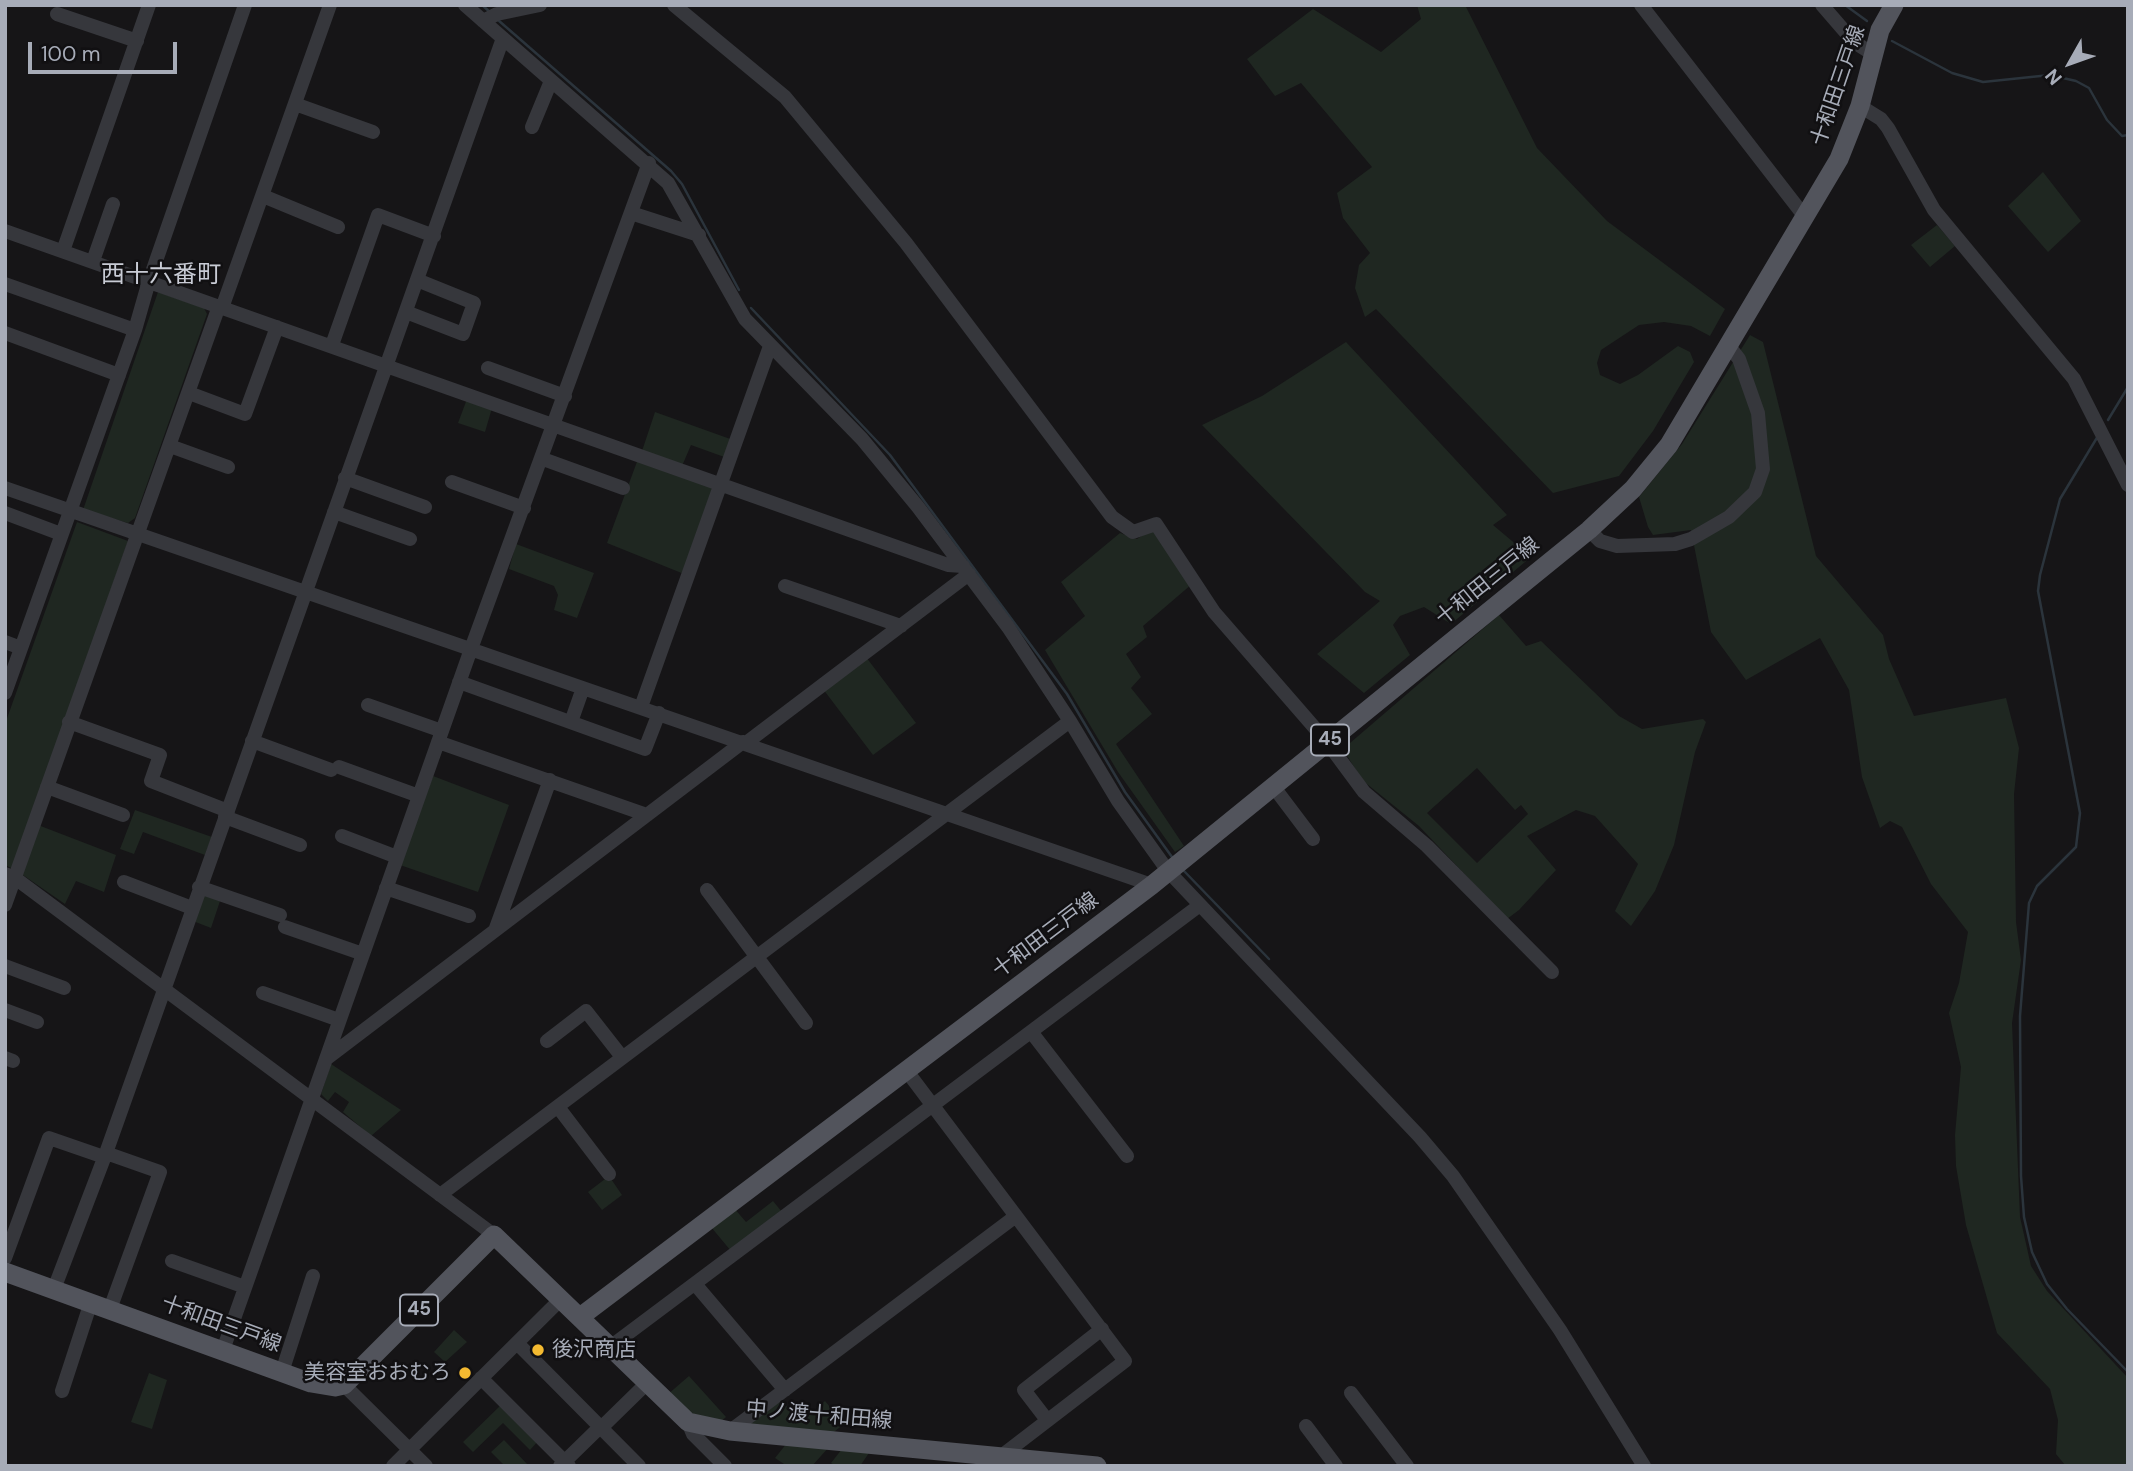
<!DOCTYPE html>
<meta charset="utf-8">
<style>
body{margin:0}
#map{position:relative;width:2133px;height:1471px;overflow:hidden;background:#161517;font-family:"DM Sans",sans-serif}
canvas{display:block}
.frame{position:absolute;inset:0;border:7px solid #a7acb8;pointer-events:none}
.north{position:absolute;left:2035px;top:28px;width:70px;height:70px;-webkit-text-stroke:5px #111012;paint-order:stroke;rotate:230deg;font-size:19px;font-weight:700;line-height:28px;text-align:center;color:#a7acb8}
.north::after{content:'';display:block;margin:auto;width:24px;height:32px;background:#a7acb8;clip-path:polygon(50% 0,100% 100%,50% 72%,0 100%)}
.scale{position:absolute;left:28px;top:42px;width:149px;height:32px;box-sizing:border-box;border:4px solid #a7acb8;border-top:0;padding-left:9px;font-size:21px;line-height:24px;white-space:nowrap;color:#a7acb8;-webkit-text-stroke:5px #111012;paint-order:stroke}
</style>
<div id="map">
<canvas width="2133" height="1471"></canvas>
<div class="frame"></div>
<div class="north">N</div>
<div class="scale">100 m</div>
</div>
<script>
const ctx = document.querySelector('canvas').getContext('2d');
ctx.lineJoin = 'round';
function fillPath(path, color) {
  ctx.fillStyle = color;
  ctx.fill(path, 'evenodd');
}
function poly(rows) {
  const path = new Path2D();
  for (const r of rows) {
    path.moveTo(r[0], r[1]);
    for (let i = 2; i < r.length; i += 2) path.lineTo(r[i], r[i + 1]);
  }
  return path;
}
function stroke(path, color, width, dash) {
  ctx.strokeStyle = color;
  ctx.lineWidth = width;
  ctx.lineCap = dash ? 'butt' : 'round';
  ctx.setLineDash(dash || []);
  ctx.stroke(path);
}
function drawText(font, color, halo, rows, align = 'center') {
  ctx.font = font + ' "DM Sans","Noto Sans JP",sans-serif';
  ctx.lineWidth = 5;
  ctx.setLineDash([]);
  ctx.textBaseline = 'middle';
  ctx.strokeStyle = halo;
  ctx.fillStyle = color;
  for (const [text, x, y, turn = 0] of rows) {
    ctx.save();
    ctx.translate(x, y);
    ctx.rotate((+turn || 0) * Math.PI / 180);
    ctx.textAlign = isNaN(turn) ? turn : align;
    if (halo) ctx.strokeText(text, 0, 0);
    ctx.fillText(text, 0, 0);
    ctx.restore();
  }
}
const green = poly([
 [1417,5,1465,5,1537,148,1607,221,1725,309,1710,336,1691,326,1664,322,1639,325,1601,350,1597,363,1600,375,1620,384,1638,375,1678,346,1690,352,1694,362,1653,431,1619,476,1553,493,1376,309,1365,317,1355,288,1359,265,1370,253,1343,218,1337,193,1372,167,1301,83,1275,96,1247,59,1313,9,1381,52,1421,19],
 [2043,172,2081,221,2048,252,2008,206],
 [1937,225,1955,246,1930,267,1911,245],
 [158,292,204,308,207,314,135,518,128,523,83,510],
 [1750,335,1763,342,1816,556,1883,635,1889,659,1914,716,2006,698,2019,748,2014,794,2016,922,2021,960,2012,1023,2020,1217,2031,1266,2047,1291,2128,1378,2128,1466,2065,1465,2056,1454,2058,1420,2050,1389,1997,1333,1966,1225,1956,1166,1955,1135,1961,1067,1949,1013,1959,983,1968,932,1931,884,1902,827,1890,821,1880,828,1862,777,1849,690,1820,638,1746,680,1711,632,1691,530,1653,535,1648,527,1639,497,1682,444],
 [1346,342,1507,515,1493,525,1531,557,1451,624,1424,607,1400,616,1393,625,1410,655,1364,693,1317,654,1380,601,1365,592,1202,425,1262,396],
 [467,399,492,408,485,432,458,423],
 [655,412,733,440,727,458,691,445,682,466,642,451],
 [638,459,715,486,684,574,607,543],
 [77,522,128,541,13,869,5,865,5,724],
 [1153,528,1192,584,1143,626,1147,637,1126,654,1141,677,1131,688,1152,714,1116,744,1184,846,1175,852,1118,772,1045,650,1085,616,1061,582,1120,533,1137,539],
 [516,544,594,573,577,618,554,610,558,595,554,586,509,569],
 [1499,615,1526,646,1541,641,1619,716,1642,729,1703,719,1706,722,1695,752,1674,845,1655,891,1631,926,1615,911,1638,864,1595,816,1576,810,1527,836,1556,870,1519,910,1507,919,1419,826,1362,780,1343,749],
 [1477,768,1515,810,1521,805,1528,814,1477,863,1427,813],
 [866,657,916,723,873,755,823,689],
 [433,776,509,805,478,892,400,865],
 [135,810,212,837,205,855,143,832,134,854,120,849],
 [38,825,116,855,104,892,76,881,65,904,20,873],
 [206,895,220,901,211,928,193,921,202,897],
 [331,1064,401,1110,371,1136,343,1112,349,1102,335,1092,328,1101,321,1094],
 [609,1176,622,1195,602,1210,588,1192],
 [773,1201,782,1212,731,1251,711,1227,734,1208,746,1222],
 [454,1330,467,1342,445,1362,434,1352],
 [149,1373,167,1380,152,1429,131,1422],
 [689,1376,726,1417,718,1424,700,1419,667,1395],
 [780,1399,796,1416,805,1408,811,1414,825,1401,844,1424,830,1435,746,1426],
 [502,1404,539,1440,530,1450,503,1423,473,1452,463,1442],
 [504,1440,529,1466,505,1466,491,1452],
 [787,1443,829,1447,812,1466,787,1466,775,1458],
 [842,1449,869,1453,860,1466,835,1466,831,1463]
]);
const stream = poly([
 [482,5,491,13],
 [1845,5,1867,21],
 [498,20,671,171,682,184,739,290],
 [1892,41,1952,73,1983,82,2050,75,2076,81,2089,88,2107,120,2122,136,2128,135],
 [751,308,890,455,1067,694,1125,792,1172,857],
 [2108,420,2128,387],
 [2098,436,2060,499,2040,575,2038,591,2080,813,2076,847,2037,886,2029,903,2020,1016,2021,1176,2024,1217,2032,1252,2047,1284,2067,1309,2128,1372],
 [1184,871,1269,959]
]);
const minor = poly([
 [465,5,668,183,745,319,862,439,918,507,1008,627,1070,721,1118,801,1168,871,1420,1137,1453,1176,1560,1330,1644,1466],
 [674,5,785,97,906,243,1112,517,1133,532,1156,524,1214,612,1327,742,1364,792,1427,846,1552,972],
 [1641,5,1805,217],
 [1822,5,1854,42,1873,54],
 [57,14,137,41],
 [483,21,497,14,540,5],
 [295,104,373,132],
 [1860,106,1881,119,1888,128,1934,210,2074,379,2128,485],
 [532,127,551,81],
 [263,196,338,227],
 [631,213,699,235],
 [5,231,948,565,963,566],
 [63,251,149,5],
 [93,261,113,204],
 [5,284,135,330],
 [222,308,330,5],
 [406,312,463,334,474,303,417,280],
 [5,333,119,375],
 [332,345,378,215,434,236],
 [488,368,565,396],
 [189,393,245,414,277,327],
 [170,446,228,467],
 [543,459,623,488],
 [345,478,425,507],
 [452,482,524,508],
 [5,488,1152,885],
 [334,512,410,539],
 [5,513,61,534],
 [1589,530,1600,541,1617,546,1675,544,1691,539,1729,517,1755,492,1763,469,1758,413,1739,359,1729,346],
 [785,586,901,626],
 [5,642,21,648],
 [459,682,645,749,659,713],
 [5,693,135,330,149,281,245,5],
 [368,705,442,731],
 [641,707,770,346],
 [69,722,160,755,151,781,228,811],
 [571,722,583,688],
 [252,741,331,770],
 [438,742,647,815],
 [746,743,969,574],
 [339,767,419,796],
 [1273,786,1313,839],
 [47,787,123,815],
 [225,817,300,845],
 [342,836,397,857],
 [5,874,15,878,494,1235],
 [124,882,192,908],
 [199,887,280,915],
 [386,888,469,916],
 [707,890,806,1023],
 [5,905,219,306],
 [285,927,363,954],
 [496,928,550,780],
 [5,966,64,988],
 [263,993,339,1020],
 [5,1010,37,1022],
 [1032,1033,1127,1156],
 [547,1041,586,1011,622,1057],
 [5,1058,13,1061],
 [326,1059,743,742],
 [906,1070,1125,1361,1000,1457],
 [558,1107,609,1174],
 [106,1153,160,1172,110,1309],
 [440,1195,1070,721],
 [5,1258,49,1138,104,1157],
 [172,1261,245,1287],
 [695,1284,785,1390],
 [54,1289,106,1153,503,38],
 [517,1343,639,1466],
 [610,1347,1200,905],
 [223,1350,471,649,649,163],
 [282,1372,313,1276],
 [481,1378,569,1466],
 [344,1385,426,1466],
 [62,1391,91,1302],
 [1351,1393,1407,1466],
 [1047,1420,1024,1390,1102,1329],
 [688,1422,693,1434,725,1466],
 [1306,1426,1336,1466],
 [601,1428,646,1384],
 [730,1431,1016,1216],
 [393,1466,561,1299],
 [560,1466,600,1427]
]);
const major = poly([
 [5,1272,311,1383,335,1387,344,1385,494,1235,688,1422,730,1431,1097,1466],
 [580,1317,1152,885,1589,530,1633,489,1669,445,1839,159,1860,106,1880,30,1894,5]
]);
const markers = [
 [538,1350,7,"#f4ba31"],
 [465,1373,7,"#f4ba31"]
];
const shields = [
 [1330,740,38],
 [419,1310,38]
];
const shieldNames = [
 ["45",1330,740],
 ["45",419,1310]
];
const streetNames = [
 ["十和田三戸線",1839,86,-71],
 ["十和田三戸線",1488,582,-39],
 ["十和田三戸線",1046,936,-37],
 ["十和田三戸線",221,1325,20],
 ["中ノ渡十和田線",819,1416,5]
];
const poiNames = [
 ["後沢商店",552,1350],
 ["美容室おおむろ",451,1373,"right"]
];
const quarterNames = [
 ["西十六番町",161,276]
];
fillPath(green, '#1f2721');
stroke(stream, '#2b343c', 2.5);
stroke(minor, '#36373c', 14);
stroke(major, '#52545c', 19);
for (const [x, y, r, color] of markers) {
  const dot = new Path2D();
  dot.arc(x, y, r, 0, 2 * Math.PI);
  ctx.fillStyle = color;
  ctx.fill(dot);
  stroke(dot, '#111012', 2.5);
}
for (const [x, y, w] of shields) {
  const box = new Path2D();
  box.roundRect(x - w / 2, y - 15.5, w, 31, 5);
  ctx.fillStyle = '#111012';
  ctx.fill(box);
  stroke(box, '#a7acb8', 2);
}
drawText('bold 19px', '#a7acb8', null, shieldNames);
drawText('21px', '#a7acb8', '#111012', streetNames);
drawText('21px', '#a7acb8', '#111012', poiNames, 'left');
drawText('24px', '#c8cbd4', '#111012', quarterNames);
</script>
